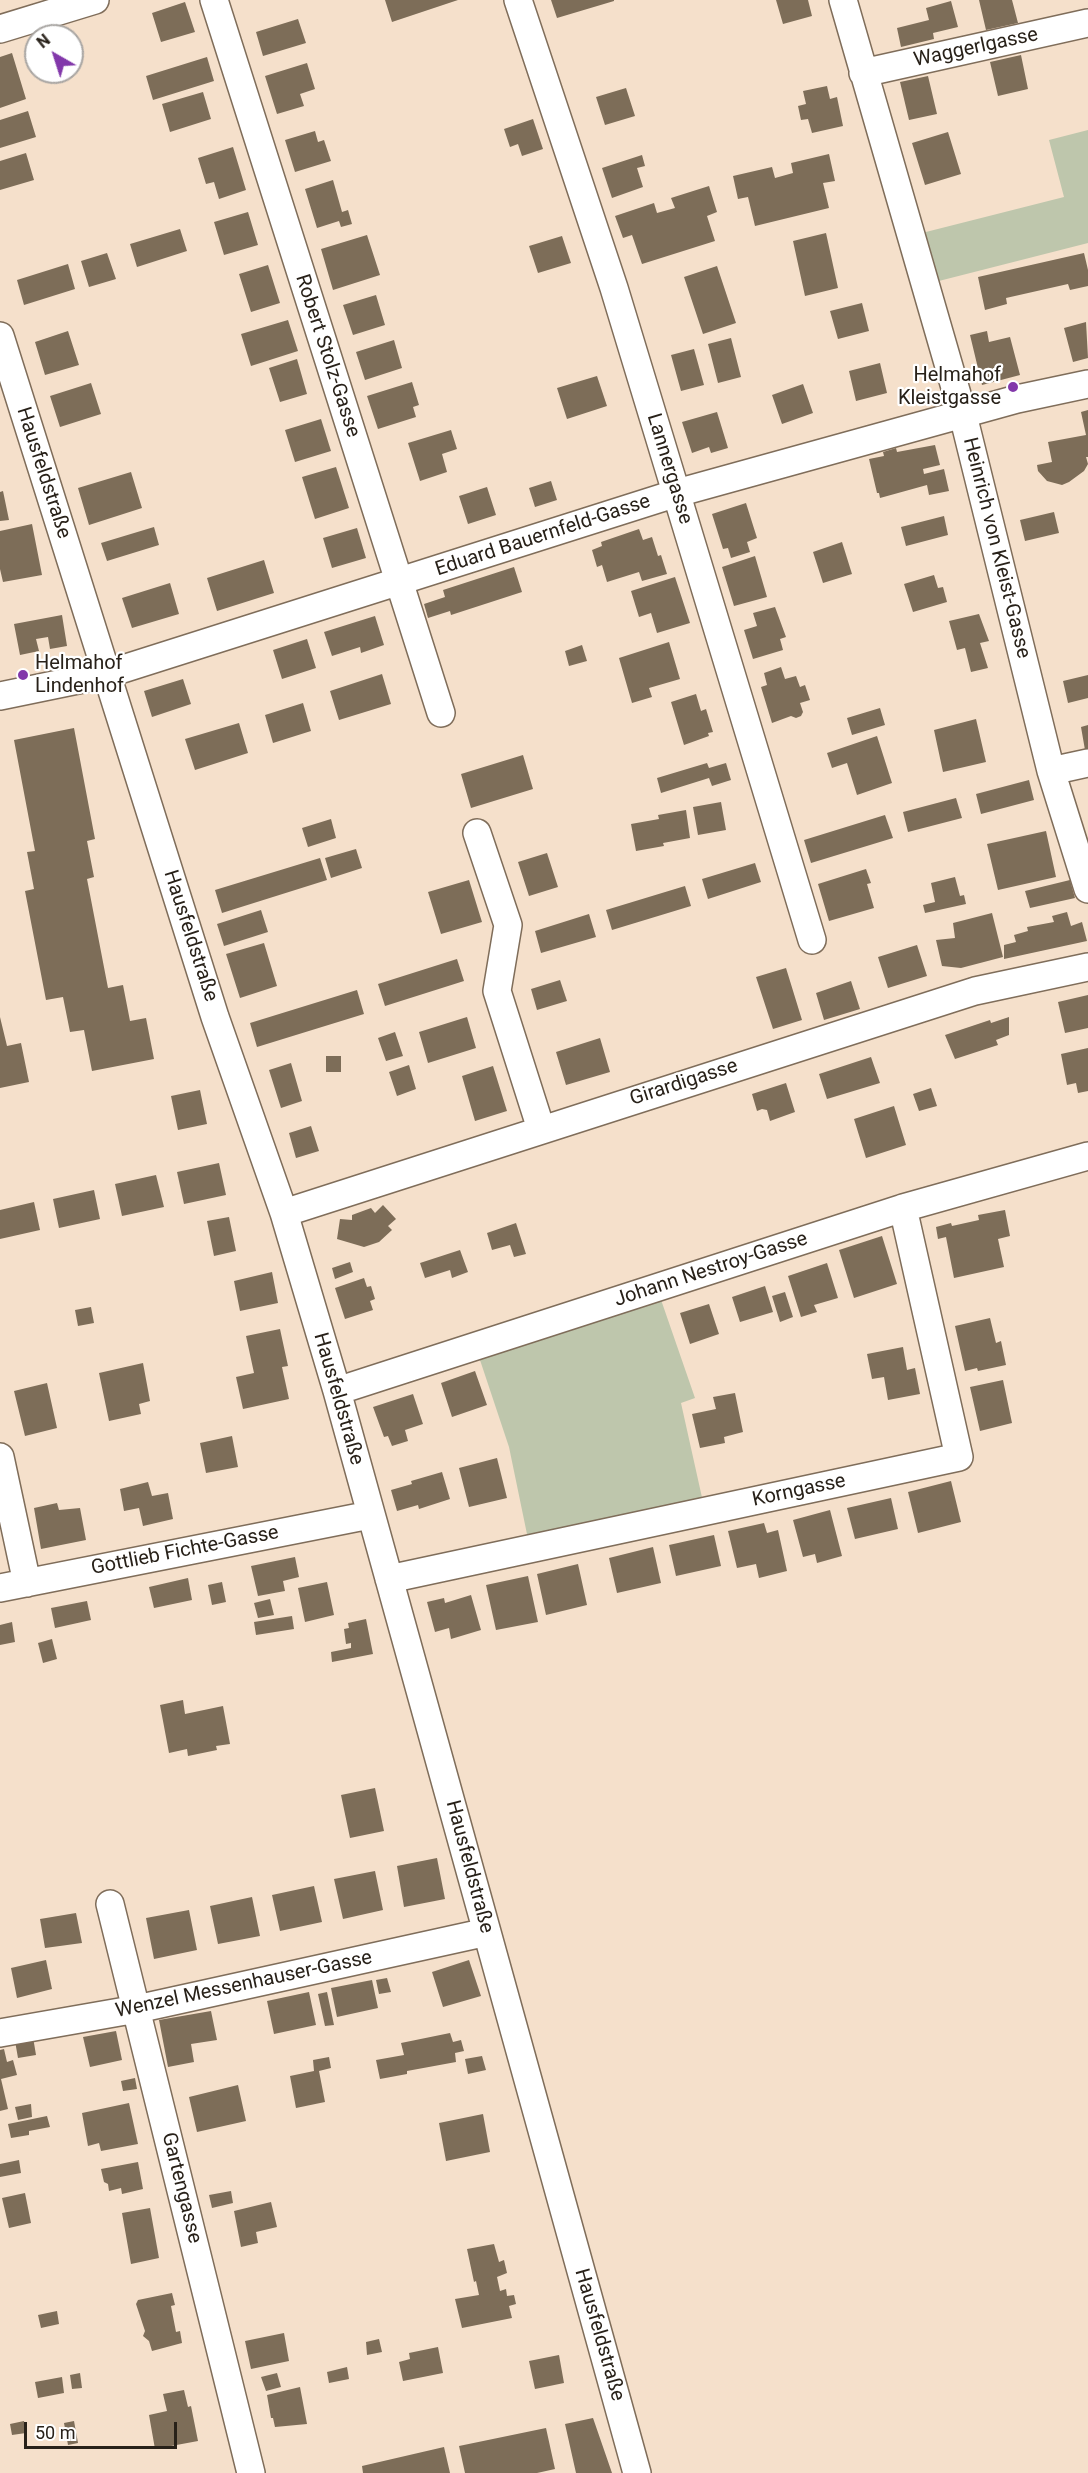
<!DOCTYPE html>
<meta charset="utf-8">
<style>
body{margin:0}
#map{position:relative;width:1088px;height:2473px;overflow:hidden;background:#f5e0cb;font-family:Roboto,sans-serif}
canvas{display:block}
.north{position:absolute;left:24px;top:24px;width:60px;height:60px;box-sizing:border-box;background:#fff;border:2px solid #a9a6a3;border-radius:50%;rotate:321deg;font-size:16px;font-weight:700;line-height:24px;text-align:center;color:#282119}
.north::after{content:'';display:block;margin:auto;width:21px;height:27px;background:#8238aa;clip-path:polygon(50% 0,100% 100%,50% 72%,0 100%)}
.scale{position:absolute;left:24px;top:2422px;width:153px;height:27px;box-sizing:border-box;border:3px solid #282119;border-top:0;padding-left:8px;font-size:18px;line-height:21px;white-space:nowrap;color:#282119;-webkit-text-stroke:4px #fff;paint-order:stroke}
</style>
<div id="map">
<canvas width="1088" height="2473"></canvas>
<div class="north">N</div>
<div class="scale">50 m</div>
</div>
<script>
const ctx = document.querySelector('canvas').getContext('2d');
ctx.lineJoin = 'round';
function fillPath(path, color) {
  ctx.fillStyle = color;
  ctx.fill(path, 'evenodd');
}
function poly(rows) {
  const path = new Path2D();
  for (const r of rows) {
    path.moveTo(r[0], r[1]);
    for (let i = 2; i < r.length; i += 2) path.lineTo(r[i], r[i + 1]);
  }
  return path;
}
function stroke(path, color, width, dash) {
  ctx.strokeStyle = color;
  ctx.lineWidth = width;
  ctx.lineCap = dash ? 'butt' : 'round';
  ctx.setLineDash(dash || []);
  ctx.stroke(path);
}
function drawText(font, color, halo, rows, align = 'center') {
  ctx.font = font + ' Roboto,sans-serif';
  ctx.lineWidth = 4.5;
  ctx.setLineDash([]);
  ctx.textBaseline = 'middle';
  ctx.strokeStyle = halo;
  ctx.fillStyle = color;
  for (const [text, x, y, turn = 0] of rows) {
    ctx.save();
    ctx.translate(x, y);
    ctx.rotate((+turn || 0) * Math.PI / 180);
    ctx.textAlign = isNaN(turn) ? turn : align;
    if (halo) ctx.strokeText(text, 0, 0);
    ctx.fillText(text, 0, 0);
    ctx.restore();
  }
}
const green = poly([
 [1088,130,1088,243,931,283,918,234,1064,197,1049,140],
 [659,1294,695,1398,681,1403,703,1502,528,1539,509,1447,478,1354]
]);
const building = poly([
 [385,0,458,0,392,22],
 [551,0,614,0,614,1,557,18],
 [776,0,808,0,812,16,783,24],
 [979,0,1012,0,1018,23,986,30],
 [951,1,958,27,933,33,934,39,901,47,897,28,929,20,926,8],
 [185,2,195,32,161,42,152,13],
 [298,19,306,43,263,56,256,32],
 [12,53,26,99,0,108,0,57],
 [1021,55,1028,89,998,96,990,62],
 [207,57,214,81,153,100,146,76],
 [307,63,315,89,300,94,304,106,277,114,265,76],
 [928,76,937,114,909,120,900,82],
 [827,86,830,99,837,97,843,126,812,133,808,119,801,120,798,106,806,104,803,91],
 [626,88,635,116,605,125,596,97],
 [203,92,211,119,170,132,162,104],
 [28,111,36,137,0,148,0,120],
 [533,119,543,149,522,156,518,144,510,147,504,129],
 [315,131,318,142,324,140,331,161,295,172,285,140],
 [948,132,961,174,925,185,912,143],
 [233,147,246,190,219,199,214,182,206,184,198,158],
 [26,153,34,180,0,190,0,161],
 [829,154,835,181,823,183,829,208,755,226,748,197,738,199,733,176,772,167,775,178,793,173,791,163],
 [642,155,645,166,637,168,643,187,612,198,602,168],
 [333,180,342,212,348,210,352,224,341,227,339,221,317,228,305,189],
 [709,186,717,212,707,216,715,241,642,264,632,235,623,238,615,216,654,203,657,213,675,208,671,198],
 [248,212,258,245,224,255,214,222],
 [180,229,187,251,137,267,130,244],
 [826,233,838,288,805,296,793,241],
 [367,235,380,275,333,290,321,249],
 [562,236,571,263,538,273,529,246],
 [107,253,116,279,89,287,81,261],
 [1084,253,1088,270,1088,286,1070,290,1068,284,1006,298,1007,304,985,310,978,277],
 [68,264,75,289,24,305,17,280],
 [268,265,280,303,251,312,239,274],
 [717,266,736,323,703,334,684,277],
 [376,295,385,325,353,335,343,305],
 [862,303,869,331,838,339,830,311],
 [288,320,298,351,251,366,241,334],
 [1086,322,1088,358,1073,362,1064,328],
 [68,331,79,365,45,375,35,342],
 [987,331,989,342,1010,337,1020,375,982,385,970,335],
 [731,338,741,377,718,383,708,344],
 [394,340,402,368,365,380,356,352],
 [694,349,704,385,681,391,671,355],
 [297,359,307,394,280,402,269,368],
 [880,363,887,393,856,401,849,371],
 [597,376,607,406,567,419,557,388],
 [412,382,419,405,413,407,416,417,378,429,367,396],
 [91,383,101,414,60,427,50,396],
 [803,384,813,413,782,424,772,395],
 [1088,410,1088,457,1086,457,1088,464,1084,471,1069,482,1062,485,1047,481,1038,471,1037,465,1052,462,1048,442,1086,435,1081,412],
 [717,412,728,448,711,453,709,447,692,453,682,422],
 [321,419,331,451,295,462,285,430],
 [451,430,457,449,442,454,447,472,420,481,408,443],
 [935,445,940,465,923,469,924,474,944,469,949,491,929,495,927,485,880,498,879,493,877,493,869,459,884,456,883,452,896,448,897,452],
 [336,467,349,508,315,519,302,477],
 [131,472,142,508,89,525,78,488],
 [551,481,557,500,535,507,529,488],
 [487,487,496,515,468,524,459,496],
 [3,491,9,520,0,521,0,492],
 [746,503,757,538,747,542,750,552,731,558,728,548,723,549,712,514],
 [1054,512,1059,533,1025,541,1020,520],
 [944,516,948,535,906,546,901,527],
 [32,524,42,575,3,582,0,569,0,531],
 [154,527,159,545,107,561,101,543],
 [357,528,366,558,332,568,323,538],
 [639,529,643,540,652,537,658,556,661,555,667,574,642,581,639,572,607,582,602,565,597,567,592,550,602,546,601,542],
 [842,542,852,574,823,583,813,552],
 [755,556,767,597,734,606,722,567],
 [264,560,274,593,217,611,207,578],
 [514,567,522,592,451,615,450,611,428,618,424,604,445,597,443,590],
 [934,575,938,588,943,587,947,602,913,612,904,584],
 [675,577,690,623,657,633,651,613,639,617,631,591],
 [170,583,179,614,132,628,122,598],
 [775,607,786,637,780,639,783,650,753,659,744,630,757,626,753,613],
 [979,614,989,641,980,643,988,668,971,672,965,648,957,650,949,621],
 [62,615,67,646,50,649,48,637,36,639,39,651,20,655,14,624],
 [375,616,384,645,361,653,360,647,332,656,324,632],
 [307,639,316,668,282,679,273,650],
 [669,642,680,679,649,688,652,697,632,703,619,658],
 [582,645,587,661,569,666,565,651],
 [781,667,785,679,796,676,800,687,805,685,810,700,800,703,803,712,801,716,796,718,791,716,772,723,761,687,767,685,764,673],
 [382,674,391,704,339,720,330,691],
 [1088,675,1088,698,1068,703,1063,681],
 [183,679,191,704,152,717,144,691],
 [696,694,701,711,706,709,713,732,708,733,709,736,684,745,671,702],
 [303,703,311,731,273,743,265,715],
 [880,708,885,725,852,735,847,718],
 [976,719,986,762,943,772,934,730],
 [239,723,248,753,195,770,185,739],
 [1088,725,1088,749,1085,750,1081,727],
 [74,728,95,839,87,841,94,877,87,879,108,988,123,985,130,1021,146,1018,154,1059,92,1071,84,1030,70,1032,63,997,46,1000,25,891,34,889,27,852,35,851,14,740],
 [877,736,892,783,857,795,847,763,832,768,827,753],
 [523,755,533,789,471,808,461,774],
 [707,763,709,768,726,763,731,780,712,786,709,778,661,793,657,778],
 [1029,780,1034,800,981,814,976,794],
 [956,798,962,818,908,832,903,812],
 [721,802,726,830,698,835,693,807],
 [686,810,690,838,663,843,664,846,636,851,631,824,659,819,658,815],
 [885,815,893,838,811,863,804,840],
 [331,819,336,838,308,847,302,828],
 [1046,831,1056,877,998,890,987,844],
 [356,849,362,868,331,878,325,858],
 [547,853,558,887,529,896,518,862],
 [320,858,327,880,222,913,215,890],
 [755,863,761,882,708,899,702,879],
 [866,869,871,883,867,884,874,908,829,921,818,884],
 [955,877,960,896,964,895,966,904,925,913,923,905,935,902,931,883],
 [469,880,482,922,441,934,428,892],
 [1070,880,1075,898,1030,908,1025,891],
 [685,886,691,906,612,930,606,910],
 [261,910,268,932,224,946,217,924],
 [1067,912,1071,926,1082,922,1087,941,1004,959,1004,945,1016,942,1014,935,1028,931,1027,927,1054,922,1052,916],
 [992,913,1003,957,961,968,942,966,936,940,955,938,953,923],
 [589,914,596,937,541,953,535,931],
 [264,943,277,986,240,998,226,954],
 [917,945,927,976,888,988,878,957],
 [457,959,464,981,385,1006,378,984],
 [786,968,802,1020,773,1029,756,977],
 [560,980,567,1001,537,1010,531,989],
 [851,981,860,1009,824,1020,816,993],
 [357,990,364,1014,257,1047,250,1023],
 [1088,995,1088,1028,1065,1033,1058,1002],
 [0,1017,7,1046,21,1043,29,1082,0,1088],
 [467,1017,476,1048,428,1063,419,1032],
 [1009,1017,1009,1035,996,1040,998,1045,955,1059,945,1035,990,1020,991,1023],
 [395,1032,403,1056,386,1061,378,1038],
 [600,1038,610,1072,566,1085,556,1052],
 [1088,1048,1088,1091,1078,1093,1076,1083,1067,1085,1061,1054],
 [326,1056,341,1056,341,1072,326,1072],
 [871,1057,880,1083,827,1099,819,1074],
 [291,1063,302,1101,281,1108,269,1070],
 [409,1065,416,1089,397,1096,389,1072],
 [493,1066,507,1111,475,1121,462,1076],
 [786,1083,795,1112,770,1121,767,1110,762,1109,757,1111,752,1094],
 [931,1088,937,1106,919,1111,913,1094],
 [200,1090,207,1124,178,1130,171,1096],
 [894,1106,906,1145,866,1158,854,1119],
 [311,1126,319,1151,296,1158,289,1133],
 [219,1163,226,1195,184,1204,177,1172],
 [156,1175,164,1207,122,1216,115,1184],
 [94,1190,100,1219,59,1228,53,1199],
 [34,1202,40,1230,0,1239,0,1210],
 [383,1205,396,1219,388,1226,392,1230,379,1242,364,1247,337,1239,340,1219,352,1220,352,1215,371,1208,375,1213],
 [1005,1210,1010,1236,998,1239,1004,1267,954,1278,946,1237,938,1239,936,1227,951,1223,952,1226,979,1220,978,1215],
 [229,1217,236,1251,214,1256,207,1221],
 [516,1223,526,1254,514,1257,510,1245,492,1250,487,1233],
 [882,1236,897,1284,854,1298,839,1250],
 [460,1250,468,1272,452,1278,450,1270,425,1278,420,1263],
 [350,1262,353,1272,335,1279,332,1268],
 [827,1263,838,1298,814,1305,817,1312,801,1317,788,1276],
 [272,1272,278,1303,240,1311,234,1281],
 [364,1278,367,1287,371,1286,375,1299,370,1301,373,1310,345,1319,335,1288],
 [765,1286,773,1312,740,1322,732,1297],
 [785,1292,793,1317,780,1322,772,1296],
 [709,1304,719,1334,690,1344,680,1313],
 [91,1307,94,1323,78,1326,75,1310],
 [990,1318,996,1343,1001,1341,1006,1365,978,1371,977,1368,965,1371,955,1326],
 [280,1329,288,1366,282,1367,289,1399,243,1409,236,1377,254,1373,246,1336],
 [903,1347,907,1370,915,1368,920,1394,888,1400,884,1377,872,1379,867,1354],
 [143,1363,150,1401,139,1404,141,1414,109,1421,99,1373],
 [475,1371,487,1405,452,1417,441,1383],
 [1003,1380,1012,1423,980,1431,970,1387],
 [47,1383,57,1428,25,1436,14,1391],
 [735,1393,743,1432,724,1437,725,1443,700,1448,692,1414,716,1409,713,1397],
 [413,1394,423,1424,405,1430,408,1441,392,1446,388,1436,384,1437,373,1407],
 [232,1436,238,1467,206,1473,200,1443],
 [497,1458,507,1498,469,1507,459,1468],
 [442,1472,450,1499,419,1509,418,1505,397,1511,391,1490,412,1484,411,1481],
 [951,1481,961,1522,918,1533,908,1492],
 [148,1482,152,1496,168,1493,173,1519,143,1526,139,1508,124,1511,120,1489],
 [891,1498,898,1529,855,1539,847,1508],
 [57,1503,59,1510,80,1508,86,1540,41,1549,34,1508],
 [830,1510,842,1556,817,1563,815,1554,803,1557,793,1520],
 [764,1523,767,1533,778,1530,787,1571,759,1578,756,1564,737,1568,728,1531],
 [714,1535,721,1566,676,1576,669,1545],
 [653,1547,661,1583,617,1593,609,1558],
 [295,1557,299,1577,283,1581,285,1591,258,1596,251,1566],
 [578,1564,587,1605,546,1615,537,1574],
 [528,1576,538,1622,496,1630,486,1585],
 [188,1578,192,1600,154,1608,149,1587],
 [222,1582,226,1602,212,1605,208,1585],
 [327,1582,334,1615,305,1622,298,1588],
 [471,1595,481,1630,451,1639,449,1628,435,1632,427,1602,444,1598,445,1603],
 [270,1599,274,1615,258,1618,254,1603],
 [87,1601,91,1620,55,1628,51,1608],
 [292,1616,294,1629,256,1635,254,1622],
 [366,1619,373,1654,332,1662,331,1652,351,1648,351,1643,346,1644,344,1629,349,1628,348,1623],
 [12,1622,15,1642,0,1645,0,1625],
 [52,1639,57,1659,43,1663,38,1643],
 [183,1700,185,1714,223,1706,230,1744,216,1746,217,1750,188,1756,187,1749,169,1753,160,1705],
 [375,1788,384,1831,350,1838,341,1795],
 [437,1858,445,1899,404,1907,397,1866],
 [375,1871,383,1910,343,1919,334,1879],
 [314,1886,322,1922,280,1931,272,1895],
 [252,1897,260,1936,218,1944,210,1906],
 [189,1910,197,1950,154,1959,146,1918],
 [76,1913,82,1943,45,1948,40,1919],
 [46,1960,52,1989,17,1998,11,1968],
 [469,1960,481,1996,443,2007,432,1972],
 [387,1978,391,1992,379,1994,376,1980],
 [372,1980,378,2008,337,2017,331,1988],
 [309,1992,316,2025,274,2034,267,2001],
 [327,1992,334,2025,325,2026,318,1994],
 [211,2011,217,2040,191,2044,194,2062,168,2067,159,2020],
 [116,2031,122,2060,90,2067,83,2037],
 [450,2033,453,2042,461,2040,464,2051,455,2053,456,2062,407,2071,407,2074,380,2079,376,2060,404,2055,401,2043],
 [33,2037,36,2055,18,2058,15,2041],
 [4,2049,7,2062,13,2060,17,2075,1,2079,8,2109,0,2111,0,2050],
 [482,2056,486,2070,468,2074,465,2059],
 [329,2057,331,2068,319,2071,325,2102,296,2108,290,2076,314,2071,313,2060],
 [135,2078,137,2089,123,2091,121,2081],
 [238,2085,246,2121,197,2132,189,2097],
 [129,2103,138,2144,101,2151,99,2143,88,2146,82,2113],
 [31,2104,32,2117,18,2120,15,2107],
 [483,2114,490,2152,446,2161,439,2123],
 [47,2116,50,2127,29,2131,29,2135,11,2138,8,2124],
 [19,2160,21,2173,0,2177,0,2164],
 [138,2162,143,2189,122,2194,121,2188,109,2191,108,2184,104,2182,101,2169],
 [231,2191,233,2203,212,2208,209,2195],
 [25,2193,31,2223,9,2228,2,2198],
 [271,2202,277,2227,256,2232,258,2243,241,2247,234,2211],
 [150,2208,159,2258,131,2264,122,2213],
 [494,2244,499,2262,504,2260,507,2273,497,2277,500,2291,506,2289,507,2296,514,2295,516,2304,509,2306,512,2318,462,2328,455,2299,479,2295,476,2281,474,2282,467,2249],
 [172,2293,175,2305,171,2306,176,2332,180,2331,182,2343,152,2351,149,2341,143,2336,145,2331,136,2304,138,2300],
 [57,2311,59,2324,41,2328,38,2315],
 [284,2333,289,2361,251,2369,245,2341],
 [379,2339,382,2352,367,2355,366,2342],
 [438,2347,443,2373,403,2381,399,2362,410,2359,409,2353],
 [559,2355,564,2383,535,2389,529,2361],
 [347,2367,349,2379,329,2383,327,2372],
 [80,2373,82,2388,72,2389,70,2375],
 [277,2373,281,2387,266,2391,261,2377],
 [62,2377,64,2393,38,2398,35,2382],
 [300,2387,307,2424,275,2427,273,2418,271,2418,267,2395],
 [184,2390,188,2407,191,2406,198,2441,155,2449,149,2415,167,2411,163,2394],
 [593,2418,612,2473,576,2473,565,2424],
 [24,2421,26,2433,12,2435,10,2424],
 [74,2421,78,2443,68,2445,64,2423],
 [546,2428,555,2469,537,2473,465,2473,459,2446],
 [444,2447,450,2473,363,2473,362,2466]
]);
const minor = poly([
 [214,0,441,713],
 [518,0,614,288,812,940],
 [843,0,963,415,1051,771,1088,889],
 [0,29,95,0],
 [863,73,1088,23],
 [0,336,215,1017,284,1213,337,1391,637,2473],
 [0,696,107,674,677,493,1017,399,1088,384],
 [1051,771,1088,763],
 [477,833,508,925,497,991,541,1129],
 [284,1213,975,991,1088,967],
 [337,1391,903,1208,1088,1156],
 [0,1457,27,1583],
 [389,1579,959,1457,903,1208],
 [0,1588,370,1515],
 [110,1904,251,2473],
 [0,2033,137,2009,487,1932]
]);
const markers = [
 [1013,387,6,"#8238aa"],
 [23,675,6,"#8238aa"]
];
const streetNames = [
 ["Waggerlgasse",976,48,-12],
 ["Robert Stolz-Gasse",327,356,72],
 ["Lannergasse",669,469,73],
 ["Hausfeldstraße",43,473,72],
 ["Eduard Bauernfeld-Gasse",543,536,-18],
 ["Heinrich von Kleist-Gasse",996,548,76],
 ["Hausfeldstraße",190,936,72],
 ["Girardigasse",684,1083,-18],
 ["Johann Nestroy-Gasse",711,1270,-18],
 ["Hausfeldstraße",338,1399,74],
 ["Korngasse",799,1491,-12],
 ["Gottlieb Fichte-Gasse",185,1551,-11],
 ["Hausfeldstraße",469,1867,75],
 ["Wenzel Messenhauser-Gasse",244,1985,-12],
 ["Gartengasse",181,2188,76],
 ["Hausfeldstraße",599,2335,74]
];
const poiNames = [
 ["Helmahof",1001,376],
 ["Kleistgasse",1001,399],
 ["Helmahof",35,664,"left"],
 ["Lindenhof",35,687,"left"]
];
fillPath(green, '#bec6ac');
fillPath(building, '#7d6d58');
stroke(minor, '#7f6d5a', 30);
stroke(minor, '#fff', 27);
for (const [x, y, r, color] of markers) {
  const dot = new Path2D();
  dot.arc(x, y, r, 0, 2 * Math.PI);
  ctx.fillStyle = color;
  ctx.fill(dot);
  stroke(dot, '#fff', 2);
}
drawText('20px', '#282119', '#fff', streetNames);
drawText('20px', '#282119', '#fff', poiNames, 'right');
</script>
